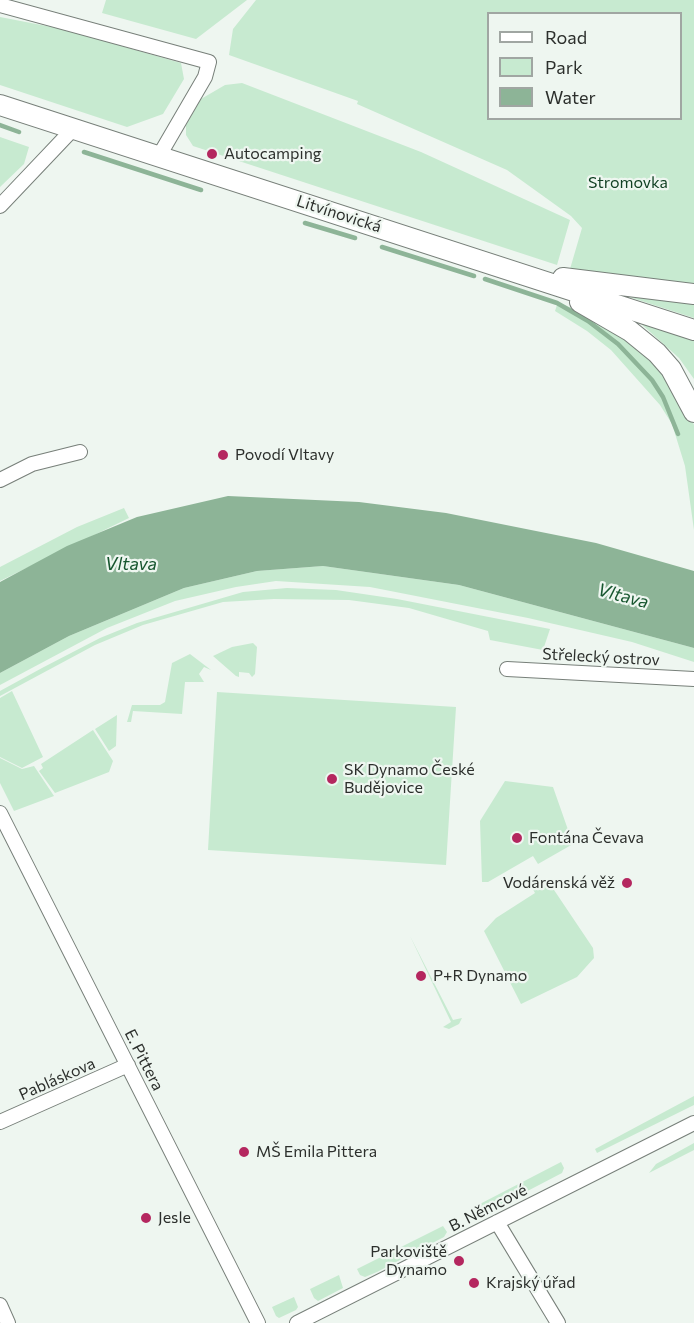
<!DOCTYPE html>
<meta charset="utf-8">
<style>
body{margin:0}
#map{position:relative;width:694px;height:1323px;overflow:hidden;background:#eef6f0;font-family:Commissioner,sans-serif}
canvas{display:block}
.legend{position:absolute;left:487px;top:12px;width:195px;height:108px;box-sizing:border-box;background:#eef6f0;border:2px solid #a0a6a2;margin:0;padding:8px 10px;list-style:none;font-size:18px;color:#2c2f2c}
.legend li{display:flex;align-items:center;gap:12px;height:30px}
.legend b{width:30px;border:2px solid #a0a6a2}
</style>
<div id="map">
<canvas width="694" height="1323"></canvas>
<ul class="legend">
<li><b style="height:8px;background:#fff"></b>Road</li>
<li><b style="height:16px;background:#c7ead0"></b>Park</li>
<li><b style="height:16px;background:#8db497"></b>Water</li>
</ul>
</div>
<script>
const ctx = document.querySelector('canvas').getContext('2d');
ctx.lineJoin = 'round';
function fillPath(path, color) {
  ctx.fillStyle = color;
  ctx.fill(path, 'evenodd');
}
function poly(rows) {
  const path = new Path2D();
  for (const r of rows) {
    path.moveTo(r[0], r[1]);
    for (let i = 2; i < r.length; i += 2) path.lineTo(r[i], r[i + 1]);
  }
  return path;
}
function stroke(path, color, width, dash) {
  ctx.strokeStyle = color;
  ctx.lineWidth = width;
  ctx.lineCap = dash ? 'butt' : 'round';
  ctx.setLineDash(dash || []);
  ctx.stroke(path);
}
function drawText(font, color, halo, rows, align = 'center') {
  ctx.font = font + ' Commissioner,sans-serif';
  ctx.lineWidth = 4.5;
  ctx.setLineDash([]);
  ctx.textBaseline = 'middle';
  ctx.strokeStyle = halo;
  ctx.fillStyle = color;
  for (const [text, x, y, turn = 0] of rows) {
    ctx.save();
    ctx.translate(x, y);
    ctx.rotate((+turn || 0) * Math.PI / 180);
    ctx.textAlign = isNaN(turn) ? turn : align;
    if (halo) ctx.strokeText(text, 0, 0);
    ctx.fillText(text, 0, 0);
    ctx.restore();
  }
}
const green = poly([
 [106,0,247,0,196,39,102,13],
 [256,0,694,0,694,287,605,277,570,269,582,228,571,216,507,170,357,104,358,101,229,55,233,29],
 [488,14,680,14,680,118,488,118],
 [0,17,62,29,181,63,184,79,163,114,127,127,0,85],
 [242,83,421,152,570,220,557,265,193,146,186,135,186,125,201,99,225,85],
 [0,137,29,147,24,164,0,187],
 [617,293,694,300,694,318],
 [558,302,583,313,636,344,681,394,694,425,694,530,685,466,672,424,660,405,611,350,587,331,555,311],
 [639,322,694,338,694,379,679,358],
 [124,508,129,518,0,581,0,567,77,527],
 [323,566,459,585,694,648,694,662,632,642,528,618,370,587,276,581,236,587,175,601,107,628,0,685,0,673,69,636,184,588,257,571],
 [287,588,336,590,397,599,550,629,543,650,490,640,488,631,409,608,349,600,274,599,223,602,143,625,95,645,0,696,0,691,42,668,100,638,137,623,243,592],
 [253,643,257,647,255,674,252,677,249,673,239,672,239,677,236,676,213,656,232,647],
 [190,654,211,670,204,667,199,674,204,682,185,682,182,714,133,711,131,722,127,722,132,705,160,705,165,702,172,663],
 [12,691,43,757,22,768,0,757,0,698],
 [217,692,456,707,446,865,208,850],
 [117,715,116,746,109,751,95,729],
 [93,730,113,761,109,772,55,793,39,771,43,768,41,764],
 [0,758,22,769,34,766,54,796,14,811,0,783],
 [505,781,553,787,573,844,538,864,533,856,488,882,482,882,480,821],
 [537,882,552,887,593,948,594,958,577,977,521,1004,484,931,496,918,535,893,531,886],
 [410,936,453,1020,462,1018,459,1024,449,1029,443,1027,451,1022],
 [694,1096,694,1105,597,1153,595,1149],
 [694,1143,694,1150,649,1173,656,1164],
 [561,1162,564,1168,562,1173,493,1209,486,1212,476,1206],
 [443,1226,447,1232,444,1237,377,1272,365,1277,360,1275,357,1269],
 [339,1275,343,1288,318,1301,314,1298,310,1289],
 [294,1297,298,1307,296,1310,279,1318,276,1316,272,1307]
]);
const water = poly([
 [228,496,359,502,446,513,596,543,694,571,694,648,459,585,323,566,257,571,184,588,69,636,0,673,0,582,67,546,137,517]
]);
const stream = poly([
 [0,125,19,132],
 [84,152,201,190],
 [305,223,355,238],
 [382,247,474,276],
 [485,279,557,303,588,321,618,344,652,380,663,397,678,434]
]);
const minor = poly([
 [0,5,209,62,205,77,159,156],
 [0,206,74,128],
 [0,480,32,464,80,452],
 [507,669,694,679],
 [0,813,258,1323],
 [0,1122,128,1065],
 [497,1222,558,1323],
 [0,1305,8,1323],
 [297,1323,694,1123]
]);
const secondary = poly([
 [0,105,694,330],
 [563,278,694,294],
 [580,302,630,331,657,353,671,369,694,412]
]);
const markers = [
 [212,154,6,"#b4275f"],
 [223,455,6,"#b4275f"],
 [332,779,6,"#b4275f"],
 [517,838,6,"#b4275f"],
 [627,883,6,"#b4275f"],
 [421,976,6,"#b4275f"],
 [244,1152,6,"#b4275f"],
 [146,1218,6,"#b4275f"],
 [459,1261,6,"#b4275f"],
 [474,1283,6,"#b4275f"]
];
const poiNames = [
 ["Autocamping",224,154],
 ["Povodí Vltavy",235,455],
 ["SK Dynamo České",344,770],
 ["Budějovice",344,788],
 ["Fontána Čevava",529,838],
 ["Vodárenská věž",615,883,"right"],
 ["P+R Dynamo",433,976],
 ["MŠ Emila Pittera",256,1152],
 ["Jesle",158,1218],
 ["Parkoviště",447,1252,"right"],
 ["Dynamo",447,1270,"right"],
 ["Krajský úřad",486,1283]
];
const parkNames = [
 ["Stromovka",628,183]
];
const streetNames = [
 ["Litvínovická",339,214,18],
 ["Střelecký ostrov",601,657,3],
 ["E. Pittera",144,1060,63],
 ["Pabláskova",57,1079,-24],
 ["B. Němcové",488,1208,-27]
];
const waterNames = [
 ["Vltava",131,564],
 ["Vltava",623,596,15]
];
fillPath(green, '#c7ead0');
fillPath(water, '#8db497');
stroke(stream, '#8db497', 4.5);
stroke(minor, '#777f79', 16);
stroke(secondary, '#777f79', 22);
stroke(minor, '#fff', 14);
stroke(secondary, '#fff', 20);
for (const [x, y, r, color] of markers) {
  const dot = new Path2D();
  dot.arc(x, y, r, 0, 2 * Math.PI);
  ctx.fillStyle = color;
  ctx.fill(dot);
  stroke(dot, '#eef6f0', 2);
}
drawText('16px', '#2c2f2c', '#eef6f0', poiNames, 'left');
drawText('16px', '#114023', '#eef6f0', parkNames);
drawText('16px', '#2c2f2c', '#eef6f0', streetNames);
drawText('italic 18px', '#17562f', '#eef6f0', waterNames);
</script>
